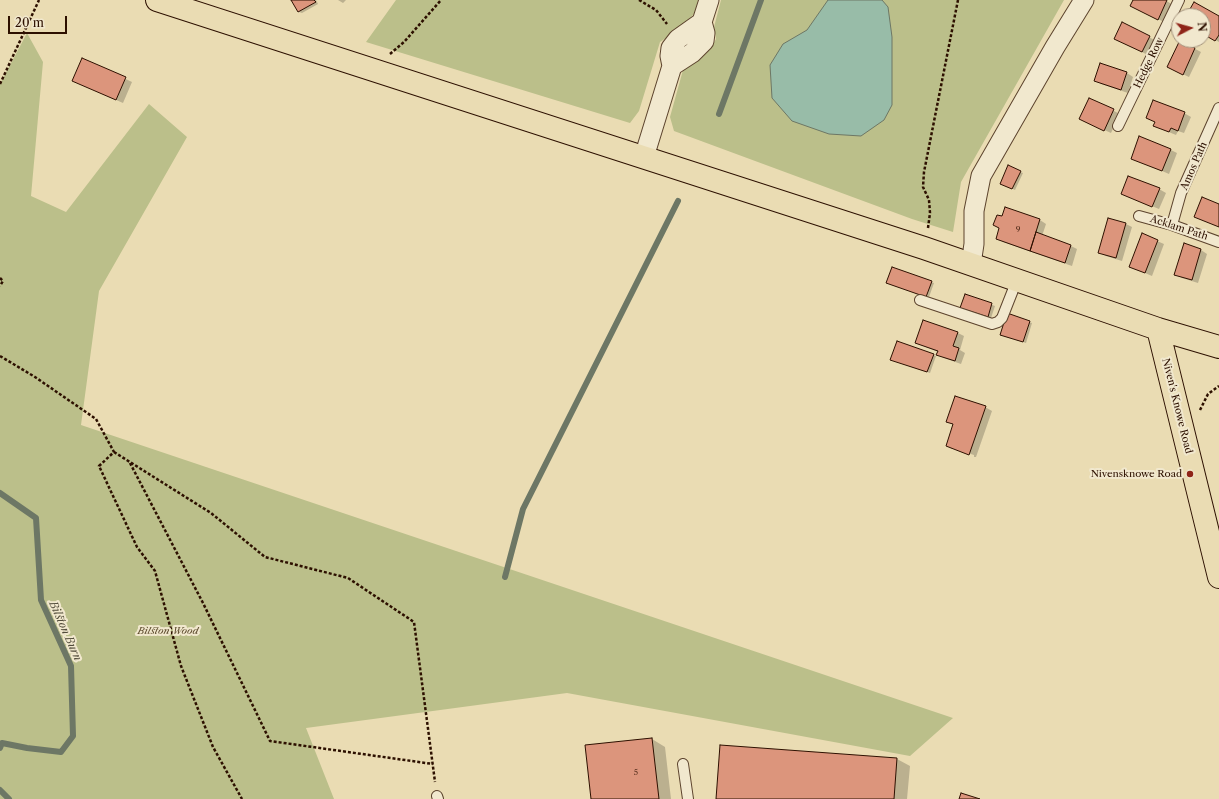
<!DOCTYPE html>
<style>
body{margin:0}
#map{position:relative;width:1219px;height:799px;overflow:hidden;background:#eadcb3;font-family:"Libre Caslon Text",serif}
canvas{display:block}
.north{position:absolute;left:1171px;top:8px;width:40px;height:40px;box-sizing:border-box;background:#f1e8ce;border:1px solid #a3927c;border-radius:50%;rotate:84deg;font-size:11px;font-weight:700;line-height:16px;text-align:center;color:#2d1000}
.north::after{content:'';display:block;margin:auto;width:14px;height:18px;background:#8f2418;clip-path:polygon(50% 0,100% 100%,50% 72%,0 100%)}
.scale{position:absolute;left:8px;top:16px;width:59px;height:18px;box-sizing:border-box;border:2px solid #2d1000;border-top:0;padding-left:5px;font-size:12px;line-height:14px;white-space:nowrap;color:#2d1000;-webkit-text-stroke:3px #f1e8ce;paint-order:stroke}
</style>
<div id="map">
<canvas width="1219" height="799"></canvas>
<div class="north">N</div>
<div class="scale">20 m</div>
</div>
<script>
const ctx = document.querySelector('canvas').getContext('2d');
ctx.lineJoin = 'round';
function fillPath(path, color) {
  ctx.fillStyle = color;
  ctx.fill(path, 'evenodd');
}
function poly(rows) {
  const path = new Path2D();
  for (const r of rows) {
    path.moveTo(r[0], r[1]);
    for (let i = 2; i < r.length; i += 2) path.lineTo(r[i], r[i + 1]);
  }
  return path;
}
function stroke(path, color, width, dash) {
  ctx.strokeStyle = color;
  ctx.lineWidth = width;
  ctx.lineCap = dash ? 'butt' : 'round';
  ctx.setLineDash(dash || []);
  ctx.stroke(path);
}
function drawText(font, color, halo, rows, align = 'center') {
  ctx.font = font + ' "Libre Caslon Text",serif';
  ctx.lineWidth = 4;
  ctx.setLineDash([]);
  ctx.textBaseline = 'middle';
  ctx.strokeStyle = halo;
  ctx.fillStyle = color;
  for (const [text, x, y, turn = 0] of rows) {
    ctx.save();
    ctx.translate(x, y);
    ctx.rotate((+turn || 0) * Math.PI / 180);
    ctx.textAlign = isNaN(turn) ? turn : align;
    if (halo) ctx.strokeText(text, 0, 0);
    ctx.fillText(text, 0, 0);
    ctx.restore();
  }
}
const green = poly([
 [396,0,698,0,695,13,678,30,660,42,639,111,630,123,366,42],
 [721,0,1064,0,961,182,953,232,912,219,674,131,670,117,683,70,696,58,711,48,716,39,714,27],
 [27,33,43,62,31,196,66,212,149,104,187,137,99,291,81,425,953,718,910,756,567,693,306,728,334,799,0,799,0,84]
]);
const water = poly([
 [828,0,882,0,888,7,892,37,892,105,884,120,861,136,829,134,792,121,772,98,770,65,783,44,807,30,828,0]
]);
const shadow = poly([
 [292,0,316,0,318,4,302,13,299,12],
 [338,0,346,0,343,3],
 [1134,0,1165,0,1173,5,1164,22,1138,9],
 [1194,3,1219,17,1219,42,1203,33,1203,16,1187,16],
 [1149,37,1156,41,1148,55,1121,42],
 [1180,41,1201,52,1189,77,1174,70],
 [83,59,132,82,123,103,80,84],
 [1100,64,1127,73,1133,77,1128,93,1101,84,1095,80],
 [1090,99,1120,114,1111,133,1087,122],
 [1184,113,1191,117,1184,133,1178,131,1176,135,1154,126],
 [1171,150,1177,153,1169,174,1132,158],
 [1020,172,1023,173,1015,190,1004,185],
 [1159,189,1166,193,1159,209,1123,194],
 [1006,208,1040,220,1046,224,1042,236,1071,246,1077,249,1072,266,1003,242,997,238],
 [1126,224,1132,227,1122,261,1106,256,1099,252],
 [1157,241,1164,244,1152,276,1131,267],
 [1185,245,1201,250,1207,254,1198,283,1182,278,1176,274],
 [931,282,934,283,929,297,890,284],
 [965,295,995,306,991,318,964,309],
 [924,321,958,333,964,336,960,350,965,353,961,364,944,358,938,355,938,352,916,343],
 [1029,322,1032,323,1026,343,1004,336],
 [933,355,936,356,930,373,894,361],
 [985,407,992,411,976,457,974,457,974,455,952,448,952,449,947,446,954,425,948,422],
 [652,739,665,747,671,799,592,799],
 [897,759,910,766,907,799,717,799]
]);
const stream = poly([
 [719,114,761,0],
 [0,493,36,518,41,600,71,666,73,736,61,752,27,748,2,743,0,748],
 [505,577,523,509,678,201],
 [0,790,9,799]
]);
const building = poly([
 [291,0,314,0,316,2,298,12,291,0],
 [1133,0,1167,0,1158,20,1130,6,1133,0],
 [1194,2,1219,16,1219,35,1215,41,1203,34,1203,16,1186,16,1194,2],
 [1122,22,1150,36,1142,52,1114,39,1122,22],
 [1180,40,1195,48,1183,75,1167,67,1180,40],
 [82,58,126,77,116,100,72,81,82,58],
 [1100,63,1127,72,1121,90,1094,81,1100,63],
 [1089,98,1114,109,1104,131,1079,119,1089,98],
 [1153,100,1185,112,1178,131,1171,128,1169,132,1153,126,1155,122,1146,118,1153,100],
 [1139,136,1171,149,1162,171,1131,159,1139,136],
 [1008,165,1021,171,1012,189,1000,184,1008,165],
 [1128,176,1160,188,1152,207,1121,194,1128,176],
 [1202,197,1219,204,1219,227,1194,217,1202,197],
 [1005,207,1040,219,1030,251,996,239,999,228,993,225,997,215,1002,216,1005,207],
 [1108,218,1126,223,1116,258,1098,253,1108,218],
 [1036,232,1071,245,1065,263,1030,251,1036,232],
 [1142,233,1158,240,1145,273,1129,267,1142,233],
 [1184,243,1201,249,1192,280,1174,275,1184,243],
 [892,267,932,281,926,297,886,283,892,267],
 [965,294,992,303,988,317,960,308,965,294],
 [1007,313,1030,321,1023,342,1000,335,1007,313],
 [923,320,958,332,953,346,959,348,955,361,936,355,938,351,915,343,923,320],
 [897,341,934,354,927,372,890,360,897,341],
 [955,396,986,406,969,455,946,446,953,424,946,422,955,396],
 [652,738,659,799,591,799,585,745,652,738],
 [720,745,897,758,894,799,716,799,720,745],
 [961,793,980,799,959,799,961,793]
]);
const path = poly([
 [639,0,656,10,667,24],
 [390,54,404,42,441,0],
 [0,84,39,0],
 [928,228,930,213,929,200,923,187,924,172,958,0],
 [0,278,3,281,0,286],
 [0,356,35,377,96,419,114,452,99,466,137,547,155,571,181,666,213,747,242,799],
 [1200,410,1208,394,1219,386],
 [114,452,211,513,265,557,348,578,414,622,435,782],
 [130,463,203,603,270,741,433,764]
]);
const service = poly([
 [1118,126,1179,0],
 [1139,216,1172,225,1219,242],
 [1172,225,1181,193,1219,108],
 [920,300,992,324,998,322,1002,318,1017,280],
 [683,764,688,799],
 [437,796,438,799]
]);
const minor = poly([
 [672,66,692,53,704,41,705,33,702,22,709,0],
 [644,157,672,66,670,56,671,48,678,39,702,22],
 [971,264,974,244,974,211,981,176,1055,47,1084,0]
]);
const primary = poly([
 [157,0,924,248,1158,329,1219,347],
 [1158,329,1219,577]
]);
const markers = [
 [1190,474,4,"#8f2418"]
];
const numberNames = [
 ["9",1018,230],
 ["5",636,773]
];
const streetNames = [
 ["Hedge Row",1149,63,-64],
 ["Amos Path",1194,166,-66],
 ["Acklam Path",1179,228,18],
 ["Niven's Knowe Road",1177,406,76]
];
const poiNames = [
 ["Nivensknowe Road",1182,474]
];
const parkNames = [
 ["Bilston Wood",168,631]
];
const waterNames = [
 ["Bilston Burn",65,631,66]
];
fillPath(green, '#bbbf8a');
fillPath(water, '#98bca8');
stroke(water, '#6d7765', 1);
fillPath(shadow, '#0003');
stroke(stream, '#6d7765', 6);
fillPath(building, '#dc957c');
stroke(building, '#2d1000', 1);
stroke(service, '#5c432d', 12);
stroke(minor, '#5c432d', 21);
stroke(primary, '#2d1000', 24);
stroke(path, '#2d1000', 2.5, [3, 2]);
stroke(service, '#f1e8ce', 10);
stroke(minor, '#f1e8ce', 19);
stroke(primary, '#eadcb3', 22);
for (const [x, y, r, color] of markers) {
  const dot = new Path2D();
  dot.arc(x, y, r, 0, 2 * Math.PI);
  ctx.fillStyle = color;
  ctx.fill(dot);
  stroke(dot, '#f1e8ce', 1.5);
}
drawText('8px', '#59311f', null, numberNames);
drawText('10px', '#2d1000', '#f1e8ce', streetNames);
drawText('10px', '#2d1000', '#f1e8ce', poiNames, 'right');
drawText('italic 10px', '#5f4d30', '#f1e8ce', parkNames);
drawText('italic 11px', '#524c3b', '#f1e8ce', waterNames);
</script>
